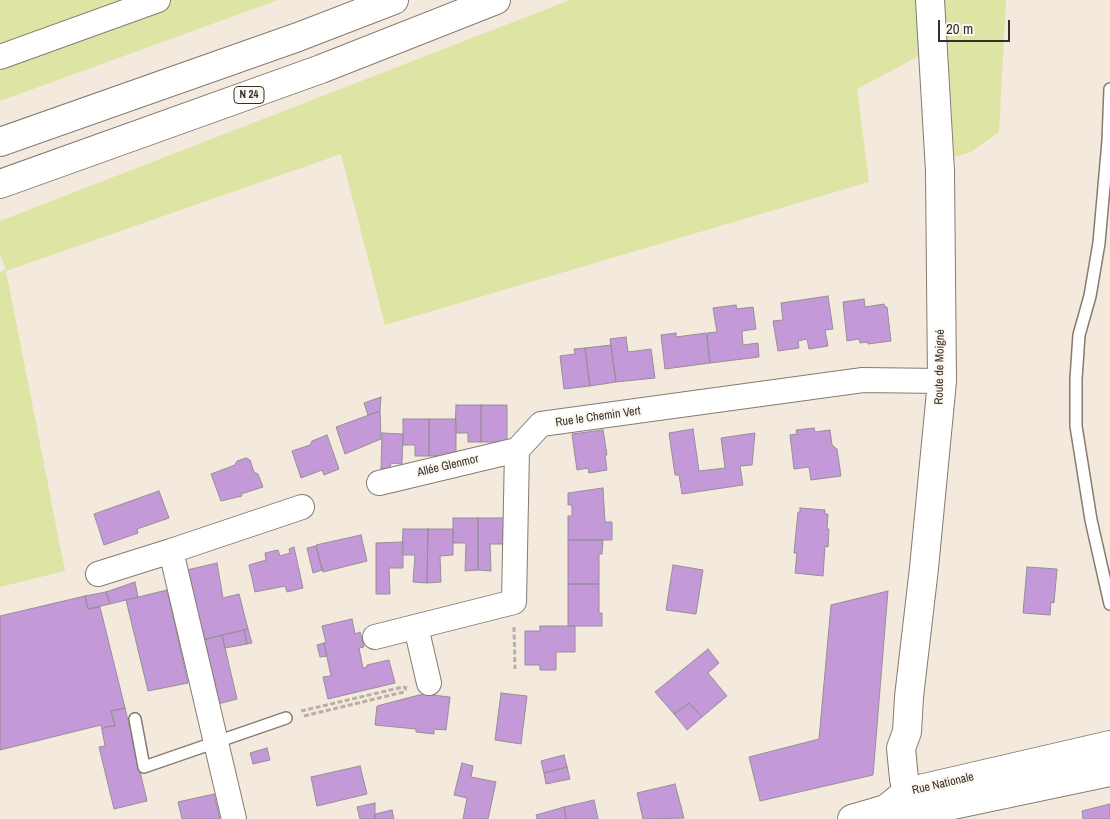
<!DOCTYPE html>
<meta charset="utf-8">
<style>
body{margin:0}
#map{position:relative;width:1110px;height:819px;overflow:hidden;background:#f4e9dd;font-family:"Archivo Narrow",sans-serif}
canvas{display:block}
.scale{position:absolute;left:938px;top:20px;width:72px;height:22px;box-sizing:border-box;border:2px solid #332f2b;border-top:0;padding-left:6px;font-size:15px;line-height:18px;white-space:nowrap;color:#332f2b;-webkit-text-stroke:4px #fef7f0;paint-order:stroke}
</style>
<div id="map">
<canvas width="1110" height="819"></canvas>
<div class="scale">20 m</div>
</div>
<script>
const ctx = document.querySelector('canvas').getContext('2d');
ctx.lineJoin = 'round';
function fillPath(path, color) {
  ctx.fillStyle = color;
  ctx.fill(path, 'evenodd');
}
function poly(rows) {
  const path = new Path2D();
  for (const r of rows) {
    path.moveTo(r[0], r[1]);
    for (let i = 2; i < r.length; i += 2) path.lineTo(r[i], r[i + 1]);
  }
  return path;
}
function stroke(path, color, width, dash) {
  ctx.strokeStyle = color;
  ctx.lineWidth = width;
  ctx.lineCap = dash ? 'butt' : 'round';
  ctx.setLineDash(dash || []);
  ctx.stroke(path);
}
function drawText(font, color, halo, rows, align = 'center') {
  ctx.font = font + ' "Archivo Narrow",sans-serif';
  ctx.lineWidth = 4;
  ctx.setLineDash([]);
  ctx.textBaseline = 'middle';
  ctx.strokeStyle = halo;
  ctx.fillStyle = color;
  for (const [text, x, y, turn = 0] of rows) {
    ctx.save();
    ctx.translate(x, y);
    ctx.rotate((+turn || 0) * Math.PI / 180);
    ctx.textAlign = isNaN(turn) ? turn : align;
    if (halo) ctx.strokeText(text, 0, 0);
    ctx.fillText(text, 0, 0);
    ctx.restore();
  }
}
const green = poly([
 [0,0,278,0,0,101],
 [570,0,915,0,921,55,857,89,869,182,385,325,341,154,6,271,65,571,0,587,0,272,6,270,0,254,0,221],
 [944,0,1006,0,999,132,971,152,954,157]
]);
const building = poly([
 [828,296,833,329,825,330,828,346,809,349,807,339,798,341,799,348,778,351,773,321,783,320,781,303,828,296],
 [864,299,865,307,884,304,885,307,887,307,891,341,868,344,868,342,860,343,859,339,847,341,843,302,864,299],
 [736,305,737,309,753,307,756,329,742,331,743,345,758,343,759,357,710,363,707,333,717,332,713,308,736,305],
 [676,333,676,337,706,333,710,363,665,369,661,335,676,333],
 [626,337,628,352,651,349,655,378,616,382,610,339,626,337],
 [611,345,616,382,590,386,585,348,611,345],
 [585,348,590,386,564,389,560,356,575,354,574,349,585,348],
 [381,397,380,411,368,415,364,403,381,397],
 [456,405,481,405,481,442,468,442,468,433,455,433,456,405],
 [481,405,507,405,507,442,481,442,481,405],
 [380,411,381,439,345,454,336,427,380,411],
 [403,419,429,419,429,456,415,456,415,445,403,445,403,419],
 [429,419,456,419,456,453,442,453,442,456,429,456,429,419],
 [814,428,815,432,830,430,832,445,837,449,841,476,811,480,809,467,794,469,790,435,797,434,796,430,814,428],
 [693,429,699,471,725,468,721,438,755,433,752,465,740,466,743,485,682,494,679,475,675,475,669,433,693,429],
 [603,430,607,455,605,455,607,470,589,473,588,468,577,470,572,434,603,430],
 [382,433,403,434,402,464,391,463,390,469,381,469,382,433],
 [327,435,339,469,324,475,322,470,301,478,292,451,310,445,312,441,327,435],
 [246,458,250,460,254,472,258,474,263,487,241,494,242,496,221,501,211,474,235,465,237,461,246,458],
 [603,488,605,522,612,522,612,540,568,540,568,516,572,516,572,505,568,505,568,493,603,488],
 [159,491,169,518,137,529,138,533,104,545,94,514,159,491],
 [800,508,825,510,825,514,828,514,827,529,829,529,828,547,825,546,823,576,795,573,797,553,794,553,798,512,800,512,800,508],
 [453,518,478,518,478,570,465,571,466,543,453,543,453,518],
 [478,518,504,518,504,544,490,544,491,571,478,570,478,518],
 [403,529,428,529,427,583,413,582,415,555,402,555,403,529],
 [428,529,453,529,453,555,440,556,441,582,427,583,428,529],
 [361,535,367,561,323,572,316,545,361,535],
 [568,540,603,540,602,554,599,554,599,584,568,584,568,540],
 [403,542,403,568,389,568,390,594,376,594,376,543,403,542],
 [316,546,322,570,313,573,307,548,316,546],
 [294,547,303,588,287,592,285,586,255,592,249,565,266,560,265,553,278,550,280,556,290,553,289,549,294,547],
 [217,563,223,598,239,594,248,629,203,640,187,570,217,563],
 [673,565,703,570,696,614,666,610,673,565],
 [1027,567,1057,569,1054,603,1051,602,1050,615,1023,613,1027,567],
 [135,582,138,597,110,604,106,592,135,582],
 [568,584,599,584,599,613,602,613,602,626,568,626,568,584],
 [167,590,188,683,148,691,126,600,167,590],
 [888,591,873,775,760,801,749,757,819,739,831,605,888,591],
 [106,592,110,604,88,609,85,596,106,592],
 [85,596,88,609,100,607,125,708,111,711,115,726,105,727,102,730,101,725,0,750,0,616,85,596],
 [352,619,355,634,360,632,364,647,359,648,363,668,367,667,367,665,389,660,395,683,328,699,323,677,331,676,324,643,326,643,322,626,352,619],
 [540,626,575,626,575,652,556,652,556,670,540,670,540,665,525,665,525,631,540,631,540,626],
 [248,629,252,643,247,644,244,630,248,629],
 [244,630,247,644,225,648,222,635,244,630],
 [222,635,237,699,218,704,203,640,222,635],
 [324,643,327,656,320,657,317,645,324,643],
 [708,649,719,663,708,673,727,696,702,717,689,703,674,714,655,692,708,649],
 [501,693,527,696,521,744,495,740,501,693],
 [423,694,450,697,446,730,434,729,434,734,416,732,416,729,375,725,377,706,423,694],
 [689,703,702,717,687,730,674,714,689,703],
 [125,708,147,801,114,809,99,747,105,746,102,730,105,727,115,726,111,711,125,708],
 [267,748,270,760,253,764,250,753,267,748],
 [564,755,567,767,544,773,541,761,564,755],
 [462,763,473,766,471,777,496,782,488,819,463,819,467,798,454,795,462,763],
 [360,766,367,794,317,806,311,777,360,766],
 [567,767,570,779,546,784,544,773,567,767],
 [675,784,684,818,643,819,637,793,675,784],
 [214,794,220,819,182,819,178,802,214,794],
 [594,800,598,819,566,819,564,807,594,800],
 [375,803,375,819,360,819,357,807,375,803],
 [1110,804,1110,819,1083,819,1082,811,1110,804],
 [564,807,566,819,537,819,536,815,564,807],
 [392,810,394,819,375,819,375,814,392,810]
]);
const path = poly([
 [514,627,515,669],
 [301,711,403,687,407,688],
 [304,716,404,692,406,689]
]);
const lane = poly([
 [1110,89,1108,141,1099,243,1090,296,1079,335,1076,379,1076,426,1091,520,1110,604],
 [135,719,144,767,286,718]
]);
const street = poly([
 [0,57,158,0],
 [379,483,517,450],
 [98,574,171,551],
 [416,627,429,683],
 [375,637,514,602,517,450,541,424,863,380,942,381],
 [234,819,171,551,302,507]
]);
const secondary = poly([
 [893,810,912,813,929,810,1110,772],
 [912,813,904,779,901,748,907,732,909,697,924,568,942,381,940,171,930,0],
 [852,819,886,809,907,792,1110,745]
]);
const highway = poly([
 [0,142,298,37,394,0],
 [0,184,321,69,496,0]
]);
const shields = [
 [249,95,30]
];
const shieldNames = [
 ["N 24",249,95]
];
const streetNames = [
 ["Route de Moigné",940,367,-89],
 ["Rue le Chemin Vert",598,417,-8],
 ["Allée Glenmor",448,466,-13],
 ["Rue Nationale",943,784,-13]
];
fillPath(green, '#dee4a3');
fillPath(building, '#c499d7');
stroke(building, '#968e99', 1);
stroke(lane, '#857b71', 14);
stroke(street, '#857b71', 26);
stroke(secondary, '#857b71', 30);
stroke(highway, '#857b71', 30);
stroke(path, '#b8afa6', 3, [5, 2.5]);
stroke(lane, '#fff', 11);
stroke(street, '#fff', 24);
stroke(secondary, '#fff', 28);
stroke(highway, '#fff', 28);
for (const [x, y, w] of shields) {
  const box = new Path2D();
  box.roundRect(x - w / 2, y - 8.5, w, 17, 4);
  ctx.fillStyle = '#fef7f0';
  ctx.fill(box);
  stroke(box, '#332f2b', 1);
}
drawText('bold 11px', '#332f2b', null, shieldNames);
drawText('12px', '#332f2b', '#fef7f0', streetNames);
</script>
